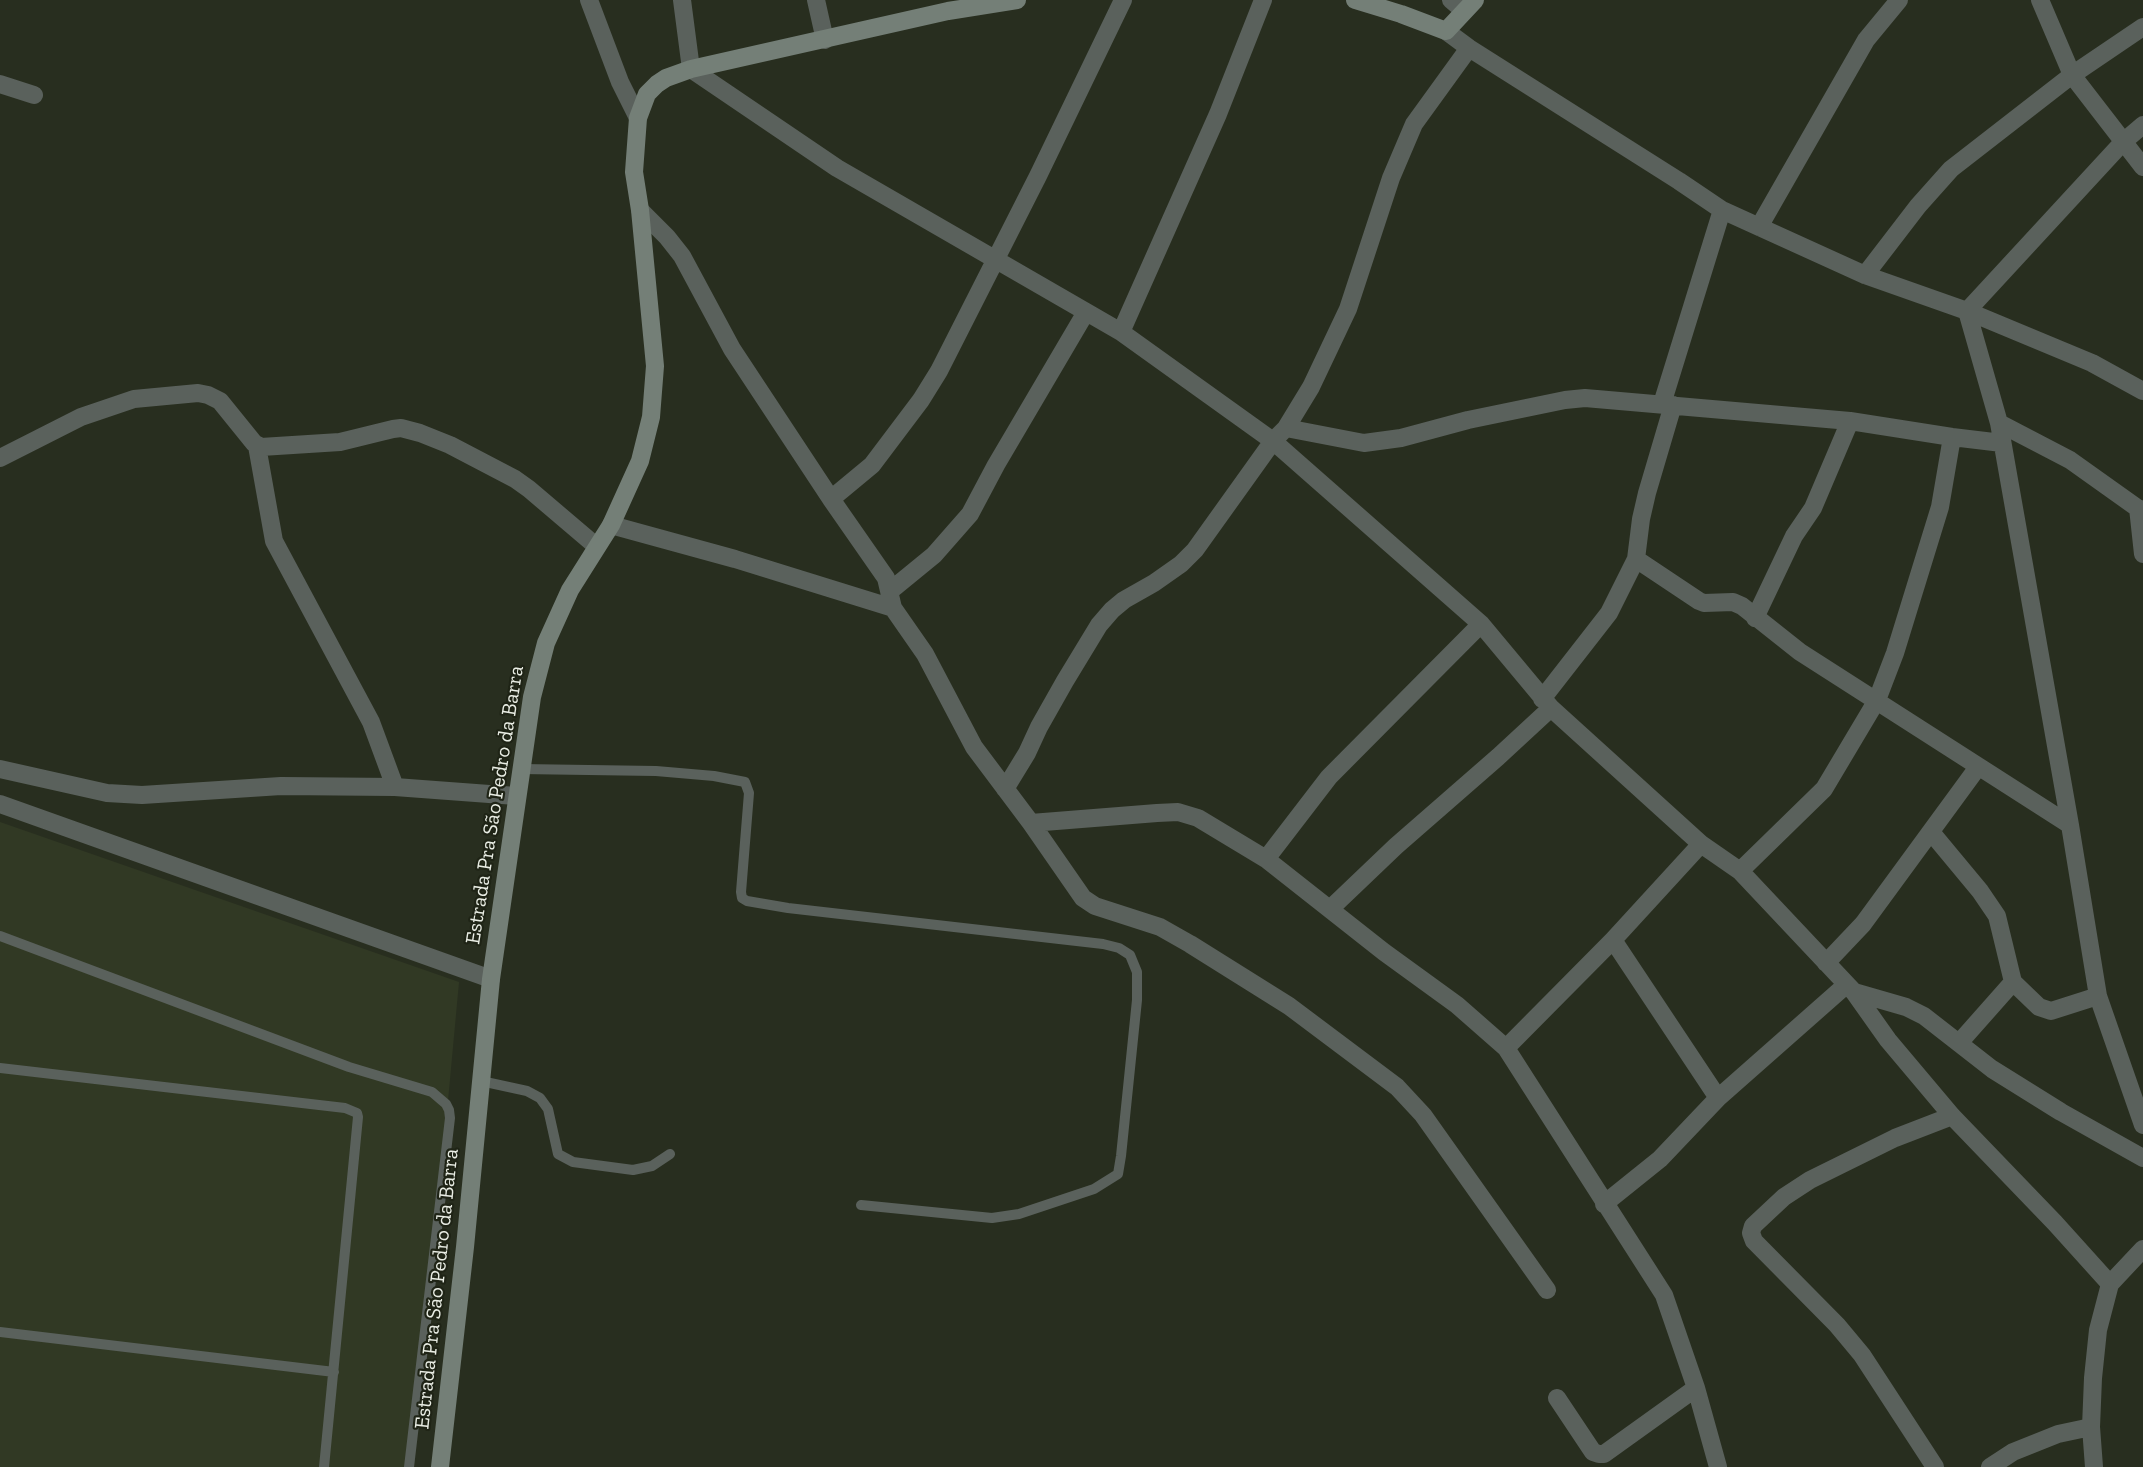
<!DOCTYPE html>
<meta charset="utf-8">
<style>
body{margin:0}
canvas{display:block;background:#282e1f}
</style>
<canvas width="2143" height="1467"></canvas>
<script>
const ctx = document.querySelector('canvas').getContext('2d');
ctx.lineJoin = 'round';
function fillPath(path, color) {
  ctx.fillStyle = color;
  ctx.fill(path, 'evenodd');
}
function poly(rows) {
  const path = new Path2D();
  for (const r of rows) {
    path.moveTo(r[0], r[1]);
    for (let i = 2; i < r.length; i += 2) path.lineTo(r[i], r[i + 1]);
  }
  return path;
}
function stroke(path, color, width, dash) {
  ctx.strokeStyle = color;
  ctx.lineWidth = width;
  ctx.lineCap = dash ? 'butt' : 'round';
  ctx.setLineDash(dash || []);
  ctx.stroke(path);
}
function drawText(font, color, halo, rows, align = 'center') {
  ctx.font = font + ' "Zilla Slab",serif';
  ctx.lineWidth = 4.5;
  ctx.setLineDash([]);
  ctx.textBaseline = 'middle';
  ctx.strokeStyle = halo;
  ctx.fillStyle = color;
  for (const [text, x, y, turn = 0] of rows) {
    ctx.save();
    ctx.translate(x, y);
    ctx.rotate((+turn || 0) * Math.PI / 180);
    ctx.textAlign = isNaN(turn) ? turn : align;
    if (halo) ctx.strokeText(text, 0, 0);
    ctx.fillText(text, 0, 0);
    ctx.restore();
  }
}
const built = poly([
 [0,822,459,982,414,1467,0,1467]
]);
const lane = poly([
 [521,769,656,771,714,776,745,782,749,793,741,892,742,898,747,901,788,908,1103,944,1119,948,1130,955,1137,972,1137,1000,1121,1156,1118,1174,1094,1189,1019,1214,992,1218,861,1205],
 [0,936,349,1067,432,1092,446,1104,449,1110,450,1118,409,1467],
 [0,1068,345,1108,357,1113,358,1117,324,1467],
 [481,1081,527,1091,540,1098,548,1109,558,1154,573,1162,633,1170,652,1166,670,1154],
 [0,1332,334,1372]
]);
const street = poly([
 [589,0,620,82,638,118],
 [682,0,691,69,837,168,1121,332,1273,441,1481,624,1551,708,1701,844,1740,871,1854,992,1906,1007,1924,1016,1992,1069,2061,1112,2143,1158],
 [816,0,825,40],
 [1451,0,1464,11],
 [2040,0,2072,75,2143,167],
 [1446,31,1469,48,1679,181,1722,210,1865,275,1967,311,2092,363,2143,391],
 [0,84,34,95],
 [2143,125,2123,142,1967,311,1999,423,2070,825,2098,996,2143,1125],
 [640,210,667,237,682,256,732,349,831,499,886,578,893,608,925,654,974,747,1031,823,1083,898,1095,906,1160,927,1190,944,1289,1006,1397,1087,1423,1115,1547,1290],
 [1759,227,1866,40,1899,0],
 [1865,275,1918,206,1951,169,2072,75,2143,27],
 [1121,332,1218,114,1263,0],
 [1662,404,1722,210],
 [1999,423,2070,460,2143,512],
 [1286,428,1364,443,1401,438,1468,420,1565,400,1585,398,1850,421,1952,437,2002,443],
 [257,446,274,541,371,722,395,787],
 [0,458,81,417,134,399,198,393,208,395,220,401,254,443,261,447,340,442,393,429,401,428,420,433,450,445,515,479,529,489,596,546],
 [831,499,872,465,921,400,939,371,1038,176,1123,0],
 [2138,508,2143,554],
 [611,525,735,559,893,608],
 [1636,559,1699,601,1704,603,1733,602,1742,606,1800,652,2070,825],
 [890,591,934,555,970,514,996,465,1086,312],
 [1755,618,1794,536,1813,508,1850,421],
 [1542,699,1609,613,1636,559,1641,519,1647,493,1673,405],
 [0,769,107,793,142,795,281,786,395,787,516,796],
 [1005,789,1027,753,1039,727,1065,681,1099,625,1112,610,1124,600,1154,583,1181,564,1195,550,1273,441,1286,428,1311,387,1348,309,1391,178,1414,124,1469,48],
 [0,804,491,979],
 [1031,823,1157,813,1178,812,1198,818,1266,859,1384,952,1457,1005,1506,1048,1664,1295,1696,1388,1718,1467],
 [1931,832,1980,891,1997,916,2013,982,2039,1007,2051,1011,2098,996],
 [1266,859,1329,777,1481,624],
 [1740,871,1824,789,1877,700,1895,653,1940,507,1952,437],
 [1330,909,1396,846,1498,757,1551,708],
 [1613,940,1718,1098],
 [1826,963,1863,924,1978,767],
 [1854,992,1888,1040,1952,1116,2055,1223,2110,1284,2098,1330,2093,1378,2091,1427,2094,1467],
 [1959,1043,2013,982],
 [1506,1048,1613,940,1701,844],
 [1604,1204,1660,1159,1718,1098,1846,985],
 [2110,1284,2143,1249],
 [1557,1398,1593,1452,1599,1454,1604,1454,1696,1388],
 [1935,1467,1862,1355,1837,1325,1754,1241,1751,1233,1753,1226,1784,1197,1810,1180,1895,1138,1952,1116],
 [1990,1467,2013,1452,2058,1434,2091,1427]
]);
const secondary = poly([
 [1355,0,1401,14,1446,31,1475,0],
 [440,1467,465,1247,491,979,532,697,546,643,570,590,611,525,640,461,651,417,655,366,640,210,634,172,638,118,647,94,657,84,666,78,691,69,948,11,1017,0]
]);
const streetNames = [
 ["Estrada Pra São Pedro da Barra",495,805,-81],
 ["Estrada Pra São Pedro da Barra",437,1289,-84]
];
fillPath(built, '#313924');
stroke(lane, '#5a615c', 10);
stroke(street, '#5a615c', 18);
stroke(secondary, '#747f77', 18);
drawText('21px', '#e9ede4', '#1f2416', streetNames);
</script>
